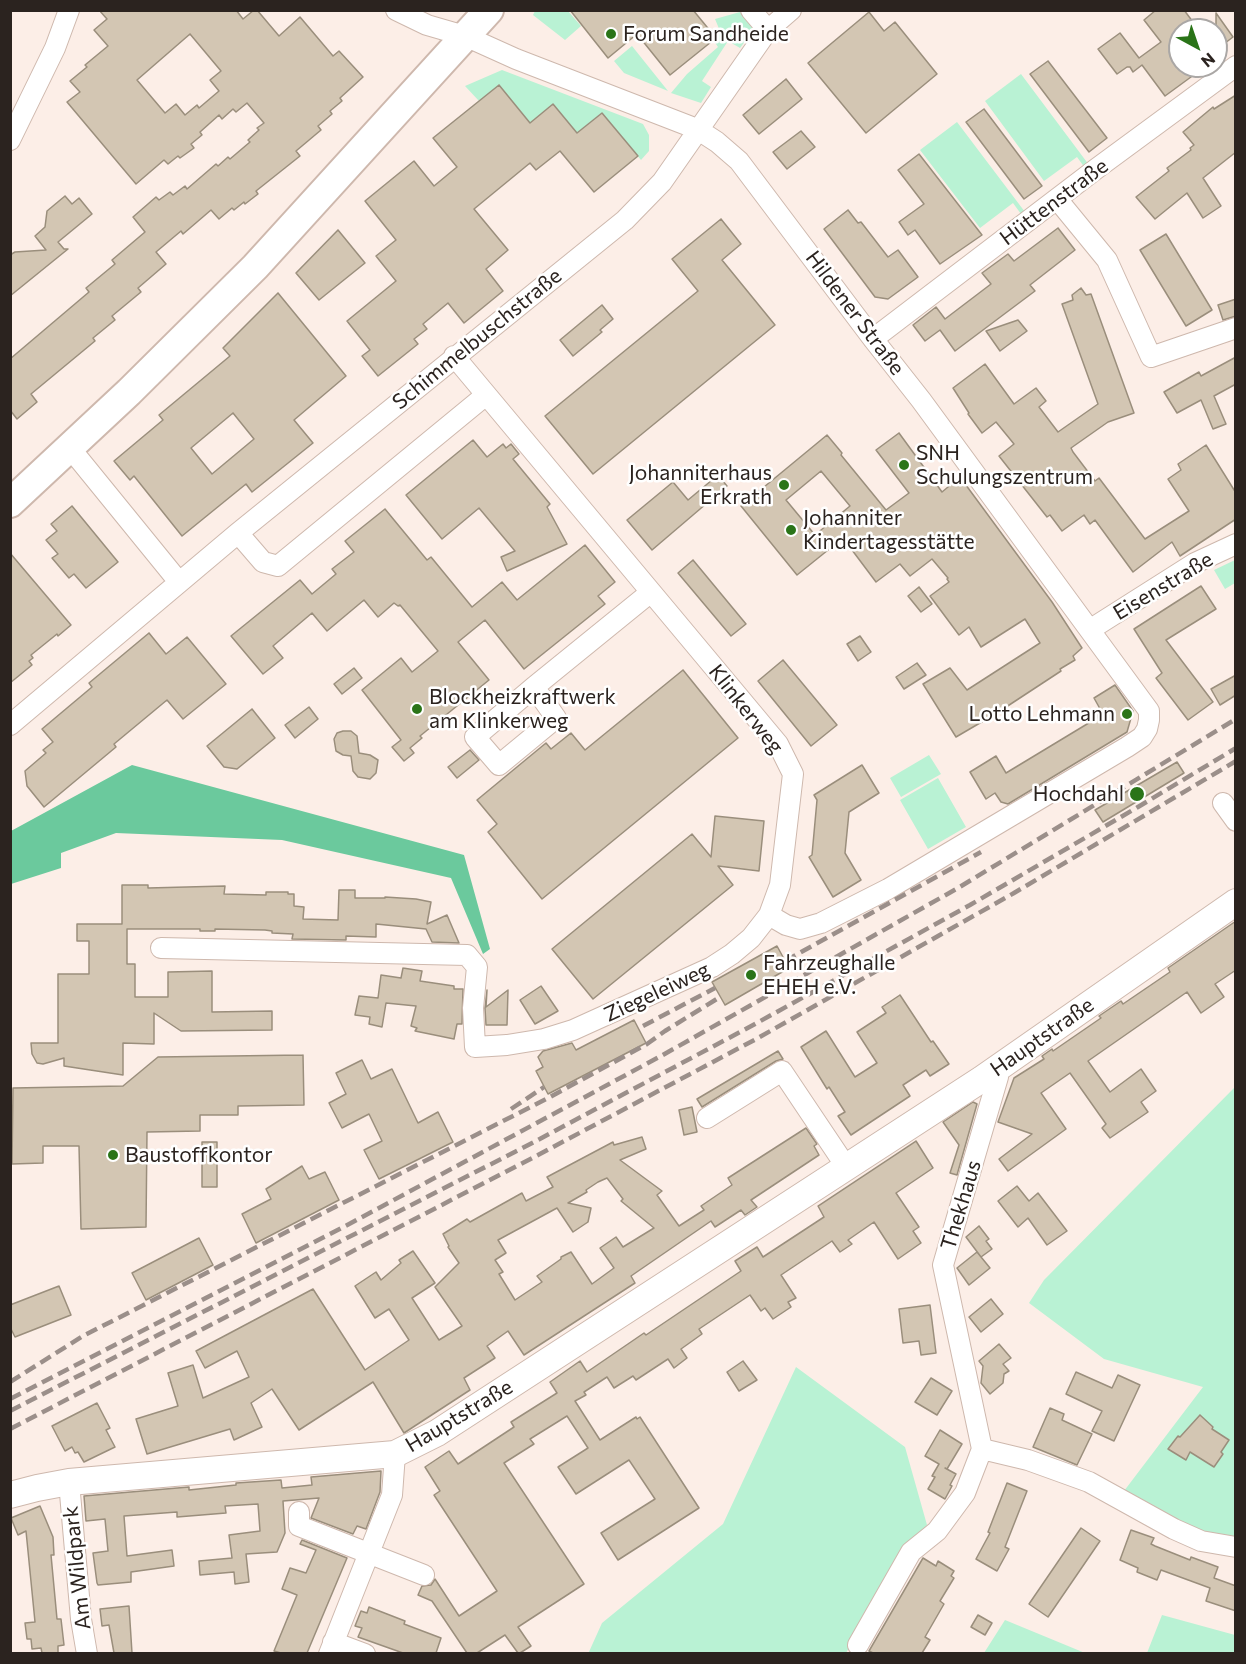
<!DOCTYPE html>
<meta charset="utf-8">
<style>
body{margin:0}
#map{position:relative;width:1246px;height:1664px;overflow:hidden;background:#fceee7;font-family:Commissioner,sans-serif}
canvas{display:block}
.frame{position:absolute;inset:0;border:12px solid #2b231f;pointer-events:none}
.north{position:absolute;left:1168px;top:18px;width:60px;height:60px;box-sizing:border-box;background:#fff;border:2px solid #aaa7a5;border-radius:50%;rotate:140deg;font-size:16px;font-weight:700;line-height:24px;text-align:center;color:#2b231f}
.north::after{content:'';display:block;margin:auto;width:21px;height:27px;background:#2a7418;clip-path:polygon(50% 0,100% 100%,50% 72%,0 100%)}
</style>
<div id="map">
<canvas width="1246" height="1664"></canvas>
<div class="frame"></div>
<div class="north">N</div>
</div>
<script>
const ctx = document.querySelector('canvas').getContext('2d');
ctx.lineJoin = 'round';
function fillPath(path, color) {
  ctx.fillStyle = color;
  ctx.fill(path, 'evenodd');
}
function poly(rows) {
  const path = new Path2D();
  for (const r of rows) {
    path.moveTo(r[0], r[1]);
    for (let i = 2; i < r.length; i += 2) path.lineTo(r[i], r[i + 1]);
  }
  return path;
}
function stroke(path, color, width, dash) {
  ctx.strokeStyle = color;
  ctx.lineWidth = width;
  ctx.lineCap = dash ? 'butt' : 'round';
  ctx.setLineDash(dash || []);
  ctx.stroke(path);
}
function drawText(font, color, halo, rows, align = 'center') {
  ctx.font = font + ' Commissioner,sans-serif';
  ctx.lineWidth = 5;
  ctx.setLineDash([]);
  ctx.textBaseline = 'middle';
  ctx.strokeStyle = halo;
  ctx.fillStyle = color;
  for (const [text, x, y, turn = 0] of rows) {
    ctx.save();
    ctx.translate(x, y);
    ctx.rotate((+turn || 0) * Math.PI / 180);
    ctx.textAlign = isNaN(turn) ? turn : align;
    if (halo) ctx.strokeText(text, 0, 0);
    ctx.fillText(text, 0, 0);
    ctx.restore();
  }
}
const green = poly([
 [535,11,568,11,581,26,565,40,533,15],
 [740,12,754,29,740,48,728,41,702,81,711,87,701,103,671,93,687,74,718,47,714,41,720,31,715,19],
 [632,46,668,91,624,73,614,61],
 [502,70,643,124,649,135,649,151,641,160,602,113,577,133,553,104,530,123,479,101,465,86],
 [1021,74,1089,165,1085,168,1077,157,1044,181,985,101],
 [957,122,1025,212,1021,214,1013,203,980,228,920,150],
 [1235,560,1235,583,1225,589,1214,570],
 [929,755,941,774,901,797,890,778],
 [938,778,966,827,928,849,900,800],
 [1235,1087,1235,1544,1192,1531,1124,1491,1203,1387,1104,1359,1029,1303,1044,1280],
 [796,1367,905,1447,927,1525,911,1543,846,1653,588,1654,602,1623,723,1524],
 [1162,1615,1235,1635,1235,1653,1147,1653],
 [1005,1620,1085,1653,984,1653]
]);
const forest = poly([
 [132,765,464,855,490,949,483,954,451,878,282,840,116,833,61,853,61,868,11,884,11,831]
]);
const building = poly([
 [99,10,236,10,243,19,254,10,257,10,279,36,300,17,333,56,339,51,363,77,340,98,342,101,330,111,332,114,318,126,321,130,296,151,300,156,256,191,258,194,245,204,244,202,234,210,232,208,219,219,211,210,183,234,181,231,156,252,166,264,138,288,141,292,112,316,115,320,93,338,95,341,31,394,37,402,17,419,10,410,10,359,89,292,86,288,115,264,112,260,145,232,133,217,156,197,159,200,170,192,173,195,185,186,187,189,216,164,218,166,228,157,230,159,250,142,248,140,259,130,257,128,264,123,247,103,236,112,233,109,222,119,219,115,200,132,202,135,191,144,194,148,180,158,178,156,168,164,164,160,136,184,67,102,80,92,70,81,87,67,85,65,108,46,94,30,107,19,99,10],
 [190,34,221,71,210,80,219,91,199,108,197,105,185,115,176,104,165,113,137,80,190,34],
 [570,10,693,10,716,38,670,75,637,34,608,58,570,10],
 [1156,10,1184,10,1199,30,1180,30,1180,66,1206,66,1165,96,1142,65,1133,72,1130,67,1127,67,1117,74,1098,49,1120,33,1139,58,1161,42,1144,20,1156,10],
 [869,12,884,31,895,22,937,74,866,133,808,63,869,12],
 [1216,13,1233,37,1216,50,1216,13],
 [1048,61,1107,138,1089,152,1030,74,1048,61],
 [786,79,802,99,759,134,743,115,786,79],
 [499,85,530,123,553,104,577,133,602,113,638,156,594,192,560,151,536,170,530,163,474,209,508,250,486,269,503,291,464,323,448,303,423,324,427,329,414,339,418,344,378,376,362,356,370,350,347,321,396,281,376,256,396,240,365,201,414,161,434,186,457,167,433,138,499,85],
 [1236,95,1236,152,1203,178,1221,206,1203,218,1187,193,1155,219,1136,197,1169,171,1167,168,1191,150,1190,148,1194,145,1183,132,1213,107,1214,109,1236,95],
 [984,109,1042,186,1024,199,966,122,984,109],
 [801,131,815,147,787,169,773,152,801,131],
 [919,154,982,235,940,264,915,230,908,235,899,222,924,204,898,170,919,154],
 [65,196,72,204,79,198,92,214,58,242,64,249,68,249,10,296,10,255,15,252,46,250,35,236,45,227,47,211,65,196],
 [848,210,858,223,861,222,888,257,898,250,918,277,888,299,875,297,824,229,848,210],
 [721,219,741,244,722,260,775,325,593,474,545,416,698,291,672,259,721,219],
 [1058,228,1075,250,1030,285,1035,291,955,351,940,330,925,341,913,325,936,307,945,319,991,284,982,273,1008,254,1014,261,1058,228],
 [338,230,365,263,319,300,296,273,338,230],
 [1166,234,1212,310,1186,326,1140,250,1166,234],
 [1081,288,1086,295,1091,294,1134,413,1108,422,1071,448,1073,452,1095,481,1099,478,1145,539,1189,511,1168,479,1181,470,1178,464,1206,445,1236,493,1236,519,1180,556,1172,542,1133,572,1095,520,1090,524,1084,515,1062,531,1050,515,1047,517,999,456,1014,444,996,422,982,433,968,414,969,413,953,388,985,364,1014,404,1036,388,1046,401,1039,407,1058,432,1098,404,1062,304,1073,300,1072,295,1081,288],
 [278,293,346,376,294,420,313,443,252,492,246,484,182,536,134,476,130,480,114,461,163,420,159,415,230,356,223,348,278,293],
 [233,413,254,439,212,474,191,448,233,413],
 [1236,299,1236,316,1223,320,1218,305,1236,299],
 [602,305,613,319,600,330,602,332,573,356,560,340,602,305],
 [1018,320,1027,331,1000,351,986,331,1018,320],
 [1236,357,1236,384,1214,396,1226,424,1213,429,1201,400,1177,413,1164,392,1199,372,1201,376,1236,357],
 [899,433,942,492,960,477,1052,602,1082,648,1073,656,1075,660,1060,669,1061,671,997,713,956,737,923,684,950,668,967,690,1040,643,1025,619,981,647,969,627,959,635,930,596,949,582,947,579,948,578,932,559,910,576,900,564,876,582,843,538,797,575,741,506,827,435,842,453,841,455,886,510,909,493,876,450,899,433],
 [821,471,850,506,815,535,786,500,821,471],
 [473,440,487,457,503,444,506,448,511,444,519,454,513,459,550,504,547,507,567,544,507,571,501,557,515,551,479,508,442,539,406,495,473,440],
 [718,475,727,486,652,550,627,520,673,482,688,500,718,475],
 [72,506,118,562,86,588,74,574,69,578,52,558,58,554,46,540,57,531,51,524,72,506],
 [385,509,427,560,431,557,472,607,502,582,517,600,585,545,615,582,598,596,605,604,524,669,485,620,458,642,489,680,420,736,422,738,410,748,414,753,404,761,392,747,401,740,362,690,401,658,412,672,438,651,400,605,398,606,394,603,378,617,364,600,327,631,312,613,273,646,283,658,263,674,231,636,300,580,312,594,336,574,332,569,354,552,345,541,385,509],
 [10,553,71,625,58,636,57,634,31,655,33,658,29,661,32,665,10,683,10,553],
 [693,560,746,624,731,636,678,573,693,560],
 [1201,586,1216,609,1166,640,1213,702,1188,720,1156,678,1162,673,1134,629,1201,586],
 [919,587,932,604,921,612,908,596,919,587],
 [149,633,166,654,187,637,226,684,183,719,167,700,114,744,116,747,44,807,27,786,25,771,46,753,43,750,53,742,42,729,92,687,89,683,149,633],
 [860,636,871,652,858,661,847,644,860,636],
 [783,660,837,725,811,746,758,681,783,660],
 [917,663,926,675,904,689,896,677,917,663],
 [354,668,362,678,342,694,334,684,354,668],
 [683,670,738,738,542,899,488,832,497,824,477,800,546,743,551,749,571,733,585,750,683,670],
 [1236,675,1236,695,1220,705,1211,689,1236,675],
 [1115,685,1133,711,1127,732,1008,804,1001,802,995,793,986,799,970,772,996,756,1006,773,1097,718,1099,707,1094,698,1115,685],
 [309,707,318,719,295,738,285,725,309,707],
 [252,709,275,738,237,769,224,767,207,746,252,709],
 [343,731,351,731,357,736,359,753,370,755,378,760,376,773,370,779,358,777,353,771,351,756,343,755,336,751,334,739,337,733,343,731],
 [470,750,479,760,457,778,448,767,470,750],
 [1177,762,1184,773,1103,822,1095,810,1177,762],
 [862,765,879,793,849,812,845,853,861,880,833,897,809,857,812,855,817,800,814,795,862,765],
 [715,816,764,821,759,871,718,866,733,885,593,999,552,949,692,834,711,857,715,816],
 [122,885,148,885,148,888,225,886,224,894,266,895,266,892,288,892,288,894,294,894,294,906,304,907,303,919,338,920,339,890,355,890,355,898,385,898,385,897,416,899,431,902,427,924,447,915,459,943,432,942,426,929,376,924,376,937,346,936,346,940,292,939,293,934,272,933,272,931,265,930,215,929,215,931,200,931,200,929,127,929,127,964,135,964,135,997,168,997,168,972,212,971,212,1012,272,1011,272,1030,181,1031,154,1013,154,1044,123,1043,123,1075,64,1066,64,1058,43,1064,37,1063,32,1054,31,1043,58,1043,58,974,89,974,89,941,77,941,77,924,122,924,122,885],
 [1236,921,1236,970,1215,984,1224,997,1201,1013,1187,992,1088,1061,1110,1092,1141,1069,1156,1091,1141,1102,1148,1112,1110,1138,1102,1128,1106,1124,1070,1073,1041,1093,1066,1129,1008,1171,999,1159,1032,1134,998,1122,1014,1078,1044,1059,1042,1056,1052,1049,1053,1051,1101,1018,1099,1016,1121,1001,1123,1004,1170,972,1168,968,1236,921],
 [777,946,789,968,725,1005,712,982,777,946],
 [403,968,422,971,420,981,454,986,454,989,463,989,462,1024,457,1024,454,1039,415,1031,417,1028,411,1026,416,1006,386,1003,382,1027,369,1024,370,1017,355,1015,359,996,378,998,381,975,401,978,403,968],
 [541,986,558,1011,535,1024,520,1000,541,986],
 [487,990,486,1007,508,990,507,1025,486,1025,485,1008,487,990],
 [900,995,931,1042,933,1041,949,1064,930,1076,926,1070,903,1085,910,1096,851,1135,838,1116,845,1112,829,1087,827,1089,801,1047,826,1031,855,1077,877,1063,857,1032,886,1013,882,1007,900,995],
 [634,1020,646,1043,548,1094,536,1071,543,1067,538,1057,543,1051,572,1043,576,1050,634,1020],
 [778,1051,783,1059,776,1061,702,1107,697,1099,778,1051],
 [303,1055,304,1105,238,1106,238,1115,200,1115,200,1131,147,1132,146,1227,81,1229,79,1146,43,1146,43,1163,12,1164,13,1088,123,1086,158,1057,303,1055],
 [362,1060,371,1079,392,1069,418,1123,438,1112,453,1142,379,1179,364,1150,382,1141,369,1114,342,1128,329,1103,346,1094,336,1073,362,1060],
 [973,1102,977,1104,957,1175,950,1173,959,1145,943,1122,973,1102],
 [692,1107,697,1132,684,1135,679,1110,692,1107],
 [806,1128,817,1144,814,1146,819,1155,751,1200,757,1207,745,1215,741,1210,715,1227,711,1221,631,1276,635,1283,524,1355,508,1331,487,1346,495,1358,464,1378,470,1390,404,1433,373,1382,299,1430,272,1389,251,1403,262,1427,234,1440,230,1429,147,1454,136,1419,178,1406,168,1373,193,1365,203,1398,249,1377,237,1351,205,1368,196,1351,313,1289,365,1370,409,1340,389,1309,375,1318,355,1286,376,1272,381,1280,401,1263,399,1260,413,1251,435,1283,412,1298,439,1340,462,1326,435,1287,459,1263,448,1247,449,1246,443,1234,467,1219,470,1222,522,1193,526,1201,553,1187,547,1177,613,1142,614,1145,642,1137,646,1149,620,1160,662,1191,657,1195,679,1226,704,1210,701,1206,732,1185,728,1178,806,1128],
 [607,1178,623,1199,621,1201,654,1228,623,1247,616,1237,600,1248,614,1268,592,1284,571,1252,561,1257,561,1259,537,1276,542,1282,515,1300,499,1274,503,1272,495,1260,506,1253,498,1240,557,1208,573,1232,588,1222,591,1208,568,1203,587,1192,586,1190,598,1182,607,1178],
 [916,1141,933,1168,896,1193,919,1227,913,1231,921,1243,898,1259,874,1222,848,1240,852,1244,840,1252,832,1241,781,1275,796,1298,788,1302,791,1307,773,1319,765,1308,761,1311,750,1295,699,1329,702,1334,681,1349,687,1358,674,1368,668,1359,636,1380,633,1376,614,1388,607,1377,584,1392,586,1395,575,1401,600,1440,636,1417,637,1419,640,1417,699,1508,618,1560,601,1533,655,1499,629,1460,576,1494,558,1467,588,1448,567,1416,530,1439,534,1444,504,1463,584,1584,518,1627,531,1646,520,1653,518,1653,505,1635,477,1653,467,1653,432,1601,418,1595,422,1586,431,1585,435,1579,459,1616,497,1591,434,1495,440,1491,425,1467,449,1451,458,1464,514,1427,511,1422,557,1393,550,1382,580,1361,587,1372,644,1333,646,1335,741,1271,735,1261,757,1247,763,1257,824,1217,818,1206,916,1141],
 [202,1142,217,1142,217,1187,202,1187,202,1142],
 [302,1166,309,1179,325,1172,339,1200,256,1243,242,1214,271,1199,266,1189,302,1166],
 [1017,1186,1029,1201,1038,1193,1067,1231,1047,1245,1028,1218,1018,1227,998,1201,1017,1186],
 [979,1226,989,1239,986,1241,992,1249,981,1257,966,1237,979,1226],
 [199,1238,213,1265,146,1300,132,1273,199,1238],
 [977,1252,990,1268,969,1285,957,1268,977,1252],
 [59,1286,71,1315,15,1337,10,1327,10,1305,59,1286],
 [991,1299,1003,1314,981,1332,969,1317,991,1299],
 [930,1305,936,1353,921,1355,919,1341,903,1343,899,1309,930,1305],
 [999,1344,1011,1358,1003,1364,1009,1371,1004,1374,1003,1383,990,1394,981,1383,983,1366,979,1361,999,1344],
 [743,1361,757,1380,739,1391,727,1372,743,1361],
 [1076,1372,1112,1388,1118,1375,1140,1385,1114,1441,1092,1431,1102,1411,1066,1394,1076,1372],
 [931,1378,952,1391,937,1415,915,1402,931,1378],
 [97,1403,110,1428,106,1430,115,1447,84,1462,78,1452,75,1453,72,1447,65,1451,52,1426,97,1403],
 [1050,1408,1064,1414,1062,1420,1092,1434,1077,1465,1033,1447,1050,1408],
 [1200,1415,1213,1427,1212,1429,1229,1440,1221,1452,1223,1454,1214,1467,1190,1452,1186,1460,1168,1449,1178,1436,1180,1437,1200,1415],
 [940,1430,962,1444,947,1469,945,1468,956,1474,950,1485,952,1486,945,1499,928,1489,935,1477,932,1476,939,1464,925,1456,940,1430],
 [381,1471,380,1492,366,1529,357,1526,353,1534,311,1518,319,1498,283,1501,285,1533,277,1552,246,1554,249,1582,235,1584,234,1572,200,1575,199,1561,232,1558,229,1535,260,1531,258,1504,225,1506,226,1513,177,1517,177,1512,124,1516,127,1556,172,1550,174,1566,131,1572,131,1582,98,1585,97,1583,93,1553,108,1551,105,1519,86,1521,84,1496,189,1487,189,1490,236,1485,236,1483,281,1480,282,1488,312,1485,311,1477,381,1471],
 [1007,1483,1027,1491,1005,1547,1009,1549,997,1571,976,1559,990,1533,988,1532,1007,1483],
 [40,1506,53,1537,54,1555,51,1555,57,1619,61,1619,64,1645,58,1646,58,1653,42,1653,41,1648,32,1649,31,1639,27,1639,25,1623,35,1622,26,1531,18,1535,11,1518,40,1506],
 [1081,1528,1100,1541,1048,1617,1029,1604,1081,1528],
 [1131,1530,1154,1538,1151,1544,1155,1546,1190,1560,1191,1557,1218,1567,1214,1578,1236,1586,1236,1611,1206,1601,1210,1588,1161,1570,1157,1580,1137,1572,1138,1568,1120,1560,1131,1530],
 [302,1540,347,1558,307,1653,281,1653,274,1651,297,1595,282,1589,290,1568,306,1573,316,1550,300,1544,302,1540],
 [923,1558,936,1566,938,1561,954,1571,951,1576,954,1578,940,1601,944,1604,925,1637,930,1640,922,1653,873,1653,869,1651,923,1558],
 [129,1606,132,1653,114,1653,109,1625,102,1626,100,1609,129,1606],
 [369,1607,405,1621,404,1624,441,1638,436,1653,403,1653,358,1637,362,1628,355,1626,361,1611,367,1613,369,1607],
 [978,1615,992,1623,985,1635,971,1627,978,1615]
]);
const minor = poly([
 [396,10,427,25,465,36,516,59,697,129,717,142,739,161,873,339,921,400,1149,711,1149,720,1147,729,1142,737,1127,747,888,889,821,923,800,929,786,925,769,915],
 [751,10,768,30],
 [10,140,55,48,69,10],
 [1057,199,1107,260,1151,357,1236,328],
 [873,339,1096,169,1236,66],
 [70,448,179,582],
 [238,533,263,562,278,566,486,395],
 [1091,629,1195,563,1236,544],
 [534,687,556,718,499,765,475,737,534,687,651,592],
 [10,725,238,533,625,220,662,182,768,30,791,10],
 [1223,803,1236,821],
 [161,948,467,955,477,967,473,1008,475,1047,507,1045,544,1039,573,1030,712,967,732,954,751,938,769,915,780,885,793,774,778,744,454,356],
 [707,1118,782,1071,847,1168],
 [982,1449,1028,1460,1089,1482,1174,1529,1201,1541,1236,1547],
 [69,1482,81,1619,87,1654],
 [299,1512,299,1526,424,1575],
 [333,1642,365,1654],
 [858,1645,911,1552,937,1531,965,1493,982,1449,943,1265,998,1077,998,1067],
 [329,1654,392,1495,395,1454]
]);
const tertiary = poly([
 [10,1495,37,1488,69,1482,395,1454,437,1433,982,1079,1236,902]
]);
const secondary = poly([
 [10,503,129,392,255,267,489,10]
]);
const rail = poly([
 [785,961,981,852],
 [643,1026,715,988],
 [511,1109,544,1087],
 [10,1382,83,1336,550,1097,647,1044,665,1031,720,997],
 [10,1399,351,1223,661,1056,958,888,1236,719],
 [10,1411,534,1142,755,1024,970,905,1138,807,1236,748],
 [10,1429,538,1155,758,1038,1014,893,1236,761]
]);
const markers = [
 [611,34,6,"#2a7418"],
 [904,465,6,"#2a7418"],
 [784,485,6,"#2a7418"],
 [791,530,6,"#2a7418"],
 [417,709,6,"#2a7418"],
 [1127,714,6,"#2a7418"],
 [1137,794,8,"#2a7418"],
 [751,975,6,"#2a7418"],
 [113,1155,6,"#2a7418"]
];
const poiNames = [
 ["Forum Sandheide",623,34],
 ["SNH",916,453],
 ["Schulungszentrum",916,477],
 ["Johanniterhaus",772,473,"right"],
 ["Erkrath",772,497,"right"],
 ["Johanniter",803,518],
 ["Kindertagesstätte",803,542],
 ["Blockheizkraftwerk",429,697],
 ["am Klinkerweg",429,721],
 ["Lotto Lehmann",1115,714,"right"],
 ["Hochdahl",1124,794,"right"],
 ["Fahrzeughalle",763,963],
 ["EHEH e.V.",763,987],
 ["Baustoffkontor",125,1155]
];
const streetNames = [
 ["Hüttenstraße",1054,202,-37],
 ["Hildener Straße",855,313,53],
 ["Schimmelbuschstraße",477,339,-39],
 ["Eisenstraße",1163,586,-31],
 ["Klinkerweg",746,709,52],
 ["Ziegeleiweg",657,992,-25],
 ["Hauptstraße",1042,1037,-35],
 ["Thekhaus",961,1205,-73],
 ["Hauptstraße",459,1416,-31],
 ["Am Wildpark",77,1568,-96]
];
fillPath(green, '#b9f2d4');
fillPath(forest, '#6bc99d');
fillPath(building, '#d3c6b3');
stroke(building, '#9a8e7c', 1.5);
stroke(minor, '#ceb8ad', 22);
stroke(tertiary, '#ceb8ad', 28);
stroke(secondary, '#ceb8ad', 32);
stroke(minor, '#fff', 20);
stroke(tertiary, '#fff', 26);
stroke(secondary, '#fff', 28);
stroke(rail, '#9b8f8a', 4.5, [12, 6]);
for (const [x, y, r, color] of markers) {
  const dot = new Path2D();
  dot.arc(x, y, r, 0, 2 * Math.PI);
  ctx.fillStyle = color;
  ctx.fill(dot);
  stroke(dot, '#fff', 2);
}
drawText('21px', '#2b231f', '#fff', poiNames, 'left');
drawText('21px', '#2b231f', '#fff', streetNames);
</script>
